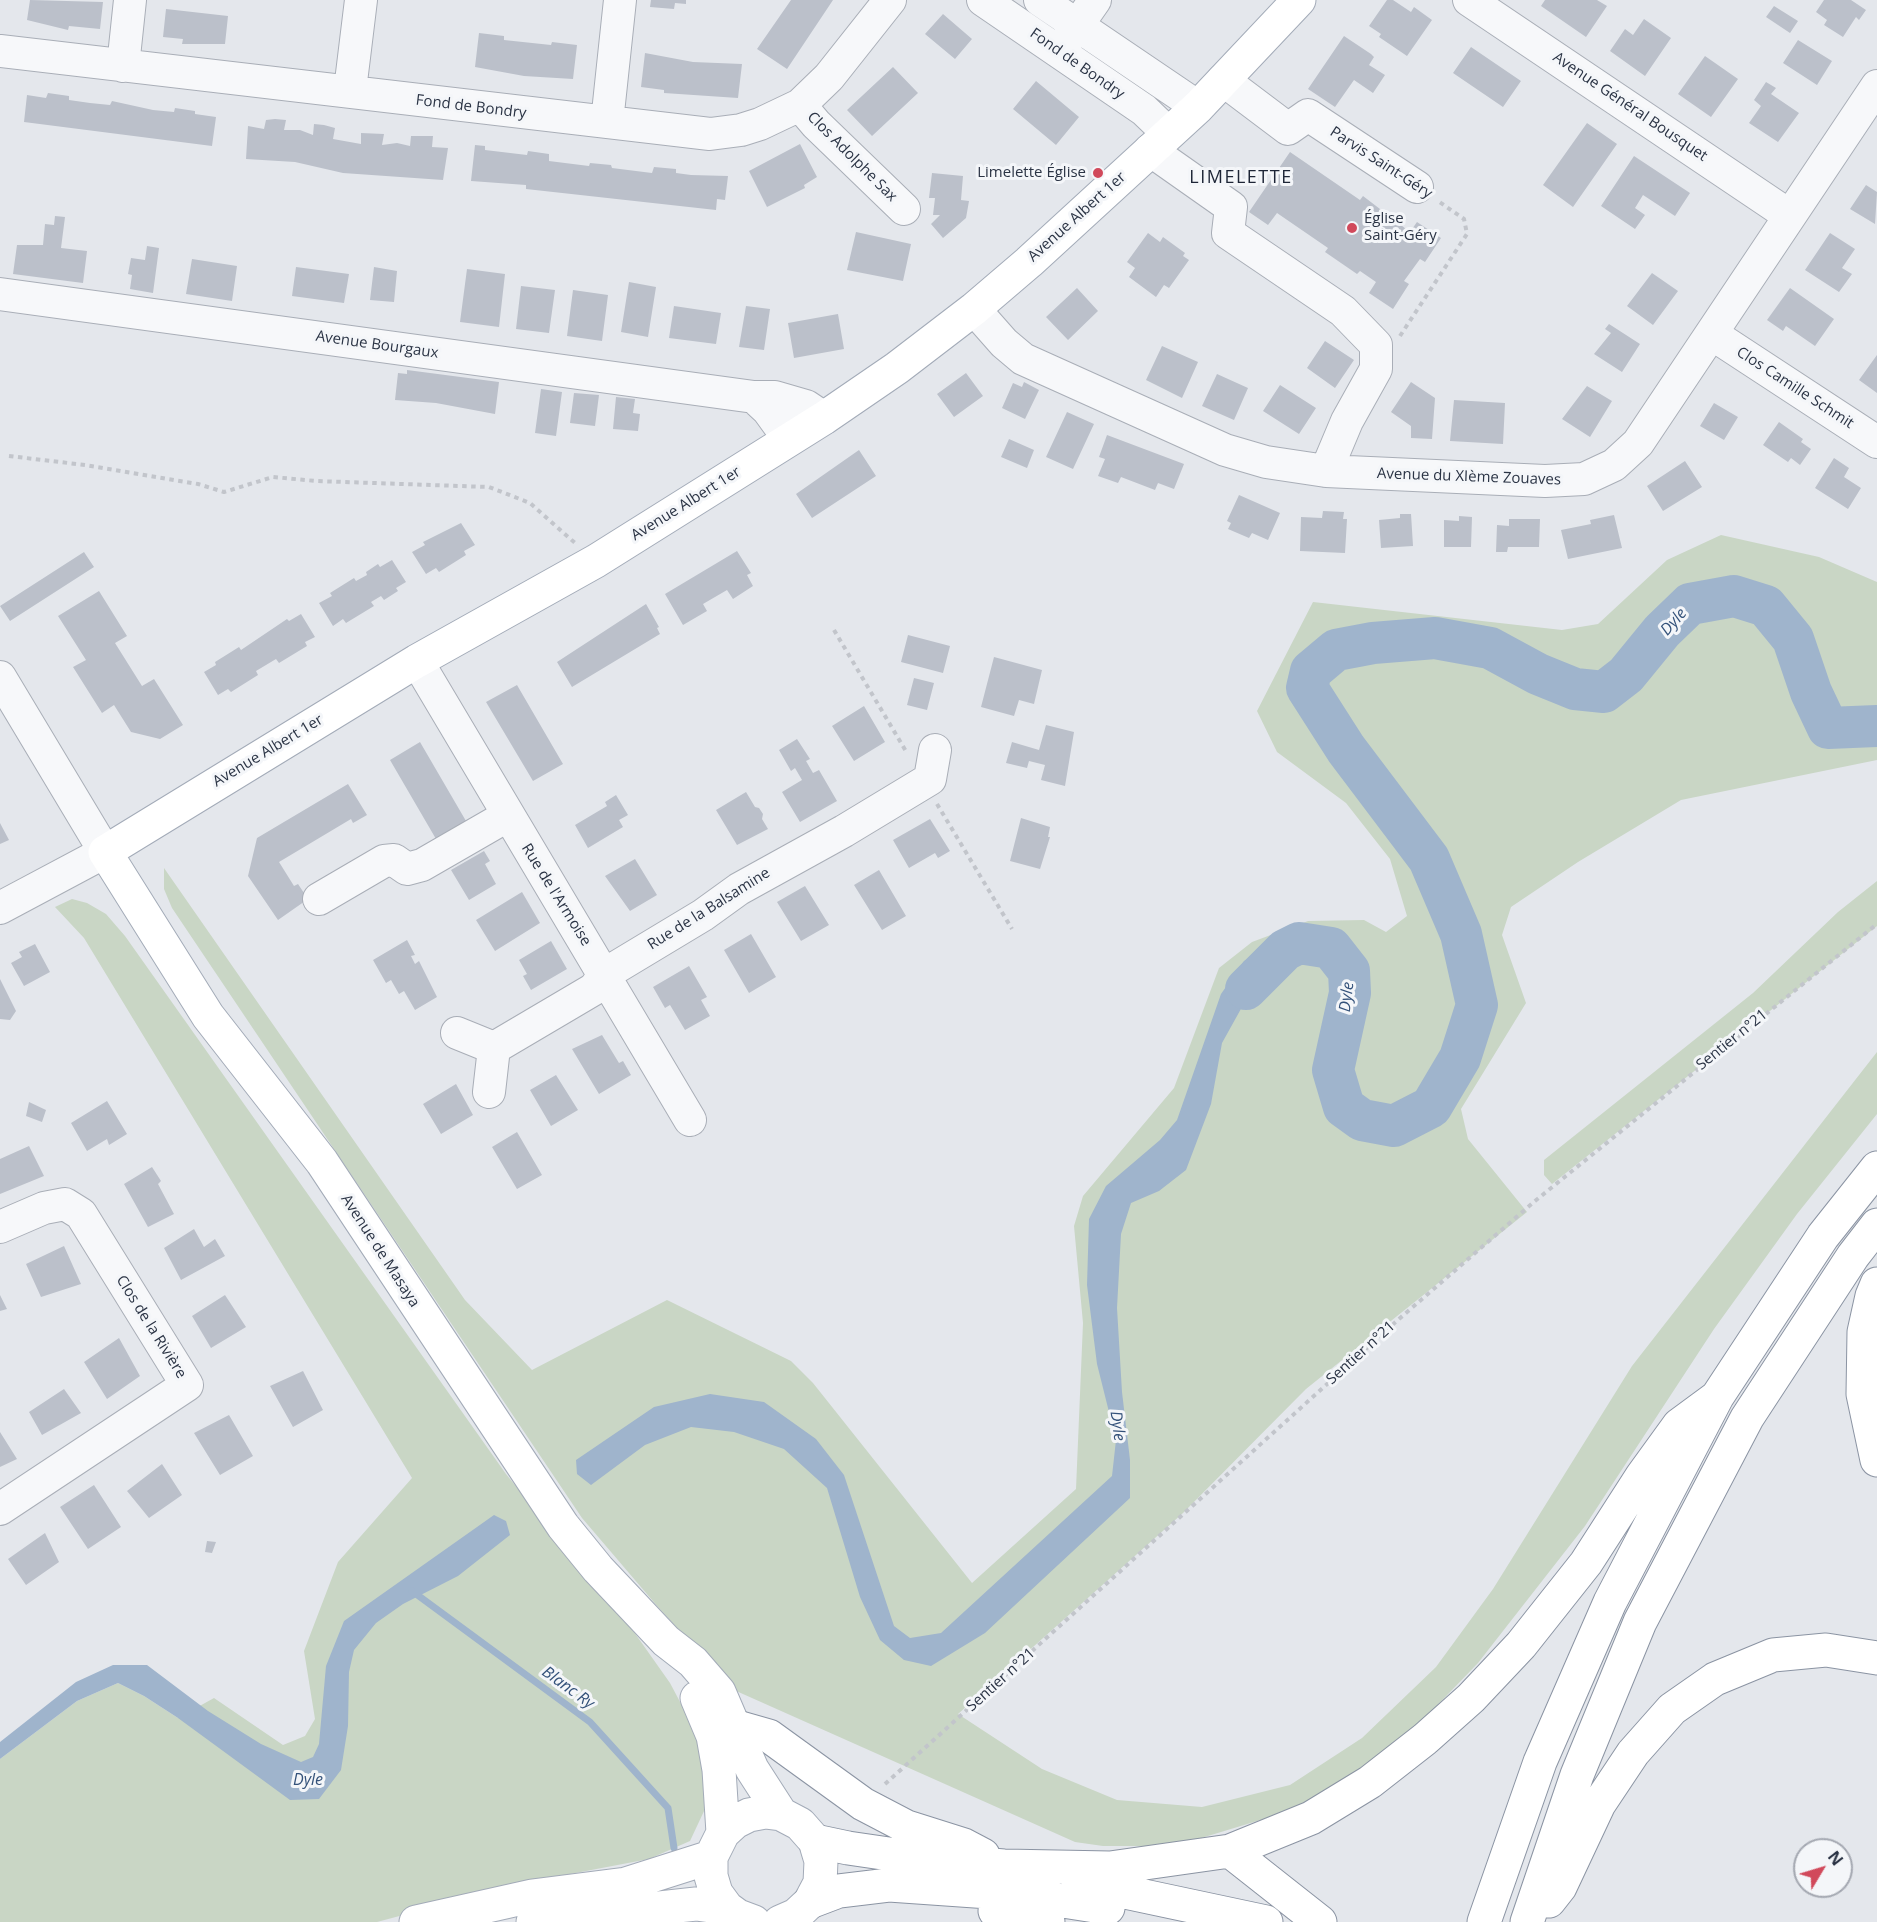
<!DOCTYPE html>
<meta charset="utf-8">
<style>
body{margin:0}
#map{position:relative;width:1877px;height:1922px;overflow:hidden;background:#e4e7ec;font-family:"Open Sans",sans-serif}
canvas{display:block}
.north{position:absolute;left:1793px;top:1838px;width:60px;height:60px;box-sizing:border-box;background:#f4f6f9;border:2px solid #a4a8b1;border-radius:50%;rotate:52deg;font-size:16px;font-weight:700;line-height:24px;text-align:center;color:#2b3445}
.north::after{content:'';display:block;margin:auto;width:21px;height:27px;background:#d1495b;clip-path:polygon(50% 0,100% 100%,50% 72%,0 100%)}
</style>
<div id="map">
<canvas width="1877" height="1922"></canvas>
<div class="north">N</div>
</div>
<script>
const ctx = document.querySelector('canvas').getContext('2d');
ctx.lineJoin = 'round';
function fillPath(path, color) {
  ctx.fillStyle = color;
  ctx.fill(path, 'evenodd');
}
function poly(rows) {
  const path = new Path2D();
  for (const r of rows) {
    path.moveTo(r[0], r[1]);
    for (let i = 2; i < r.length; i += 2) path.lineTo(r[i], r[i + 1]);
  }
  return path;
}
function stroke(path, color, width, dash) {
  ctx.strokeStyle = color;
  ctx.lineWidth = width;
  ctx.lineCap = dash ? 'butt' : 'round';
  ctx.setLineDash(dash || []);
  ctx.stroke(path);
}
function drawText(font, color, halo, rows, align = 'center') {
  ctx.font = font + ' "Open Sans",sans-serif';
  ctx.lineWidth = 6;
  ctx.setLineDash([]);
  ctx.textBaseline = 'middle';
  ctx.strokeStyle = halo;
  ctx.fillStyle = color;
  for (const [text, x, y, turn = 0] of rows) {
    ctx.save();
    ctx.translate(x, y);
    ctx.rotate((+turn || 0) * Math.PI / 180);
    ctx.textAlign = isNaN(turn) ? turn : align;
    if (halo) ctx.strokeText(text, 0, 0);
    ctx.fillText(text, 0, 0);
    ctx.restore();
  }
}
const green = poly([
 [1721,535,1819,557,1877,582,1877,760,1681,800,1578,862,1511,907,1502,935,1526,1003,1461,1109,1468,1139,1527,1212,1306,1389,1183,1513,958,1714,1042,1769,1117,1800,1202,1807,1290,1785,1362,1738,1436,1667,1493,1589,1632,1366,1877,1052,1877,1114,1797,1214,1714,1329,1585,1526,1478,1663,1426,1717,1339,1786,1290,1811,1198,1839,1157,1846,1103,1846,1075,1842,734,1690,658,1607,582,1518,172,908,164,889,164,868,465,1300,532,1370,667,1300,791,1361,813,1383,972,1583,1076,1489,1083,1323,1074,1226,1083,1196,1174,1088,1219,968,1252,942,1308,921,1364,920,1386,932,1407,916,1390,859,1346,803,1277,752,1257,711,1313,602,1562,630,1598,624,1667,560],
 [1877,881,1877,926,1552,1184,1544,1175,1544,1160,1753,993,1838,912],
 [72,899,87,903,106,914,125,936,506,1474,634,1632,670,1683,697,1734,707,1775,705,1809,690,1841,649,1859,523,1883,377,1922,0,1922,0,1759,77,1701,118,1683,144,1696,178,1718,214,1698,283,1745,305,1736,315,1719,304,1651,338,1562,412,1478,84,938,55,907]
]);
const water = poly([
 [1276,943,1285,950,1287,961,1247,998,1222,1043,1211,1104,1186,1170,1159,1191,1131,1203,1121,1234,1117,1308,1122,1392,1130,1460,1130,1498,985,1633,931,1666,904,1660,880,1640,860,1597,827,1488,784,1449,734,1432,691,1427,645,1445,591,1485,577,1474,576,1460,654,1407,710,1394,764,1402,816,1439,844,1475,894,1626,910,1638,941,1633,1112,1476,1116,1440,1097,1364,1087,1285,1089,1219,1106,1186,1160,1140,1177,1120,1221,994,1244,961],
 [494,1515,506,1521,510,1535,458,1576,403,1604,376,1623,354,1650,349,1672,348,1726,341,1770,319,1799,290,1800,178,1718,144,1696,118,1683,77,1701,0,1759,0,1742,76,1682,113,1665,147,1665,208,1711,261,1744,301,1762,313,1757,319,1744,326,1666,344,1621]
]);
const stream = poly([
 [412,1591,590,1722,668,1808,674,1848]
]);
const river = poly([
 [1246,989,1285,950,1299,943,1331,948,1349,971,1350,993,1333,1070,1344,1107,1362,1120,1394,1126,1431,1107,1460,1058,1477,1005,1461,934,1429,859,1346,749,1307,688,1311,671,1336,650,1373,643,1435,638,1490,648,1538,674,1575,689,1604,692,1626,675,1662,631,1690,604,1734,596,1766,606,1793,639,1811,692,1828,728,1877,726]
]);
const building = poly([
 [30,0,103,2,100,29,69,26,68,30,27,20],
 [651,0,686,0,686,4,675,3,674,9,650,7],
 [791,0,833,0,787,69,757,49],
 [1387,0,1393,0,1411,12,1414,7,1432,20,1407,56,1379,37,1381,34,1369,26],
 [1545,0,1597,0,1607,6,1586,37,1541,6],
 [1824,0,1851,0,1866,10,1859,20,1856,17,1843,37,1824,25,1827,20,1816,12],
 [1774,6,1798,21,1790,33,1766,17],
 [166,9,228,16,225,44,182,44,183,39,163,37],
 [943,14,972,39,955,59,925,34],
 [1644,19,1671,38,1645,76,1610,51,1625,29,1633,35],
 [479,33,504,36,504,40,551,45,552,42,577,45,573,79,524,76,475,67],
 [1344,36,1371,54,1374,57,1369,65,1385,75,1373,93,1354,80,1335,107,1308,89],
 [1798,40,1832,61,1817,85,1783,63],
 [1471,47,1521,81,1503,107,1453,73],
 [645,53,693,62,742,64,738,98,664,93,664,90,641,87],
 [1705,56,1738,79,1711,117,1678,94],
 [893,67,918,93,872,136,847,110],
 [1036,81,1079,117,1056,145,1013,109],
 [1766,82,1776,88,1771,94,1799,113,1778,142,1749,123,1761,106,1754,100],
 [48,93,69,96,69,100,90,103,110,105,112,101,153,110,174,112,175,108,195,111,195,114,216,117,212,146,24,122,27,95,46,98],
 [275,119,286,120,284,130,300,130,313,135,314,124,324,125,335,128,333,139,361,144,361,133,384,134,382,145,397,143,410,146,411,136,433,136,432,147,448,148,443,180,343,173,295,162,246,159,248,126,264,129,266,120],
 [1587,123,1617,144,1573,207,1543,185],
 [800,144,817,177,804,185,805,188,767,207,749,171],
 [475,145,485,146,485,150,527,155,528,151,549,154,549,161,589,166,590,163,611,165,612,168,652,173,654,167,676,169,676,173,691,175,728,176,725,200,717,199,716,210,526,189,526,185,471,181],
 [1290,152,1360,200,1363,196,1410,232,1417,222,1441,238,1425,262,1420,259,1404,281,1409,284,1393,309,1369,293,1376,282,1360,271,1357,274,1325,252,1328,248,1277,213,1268,225,1249,212],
 [1634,156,1690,193,1675,216,1643,195,1635,208,1645,215,1635,229,1601,206],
 [932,173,963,176,961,200,969,201,966,218,943,238,931,224,940,215,933,215,935,198,929,198],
 [1866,185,1877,192,1875,224,1850,209],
 [55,216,65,217,61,248,87,251,83,283,13,274,17,245,43,245,45,224,54,225],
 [856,232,911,244,903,281,847,270],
 [1148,233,1160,242,1163,237,1185,253,1183,256,1189,260,1169,288,1164,285,1156,297,1129,277,1135,268,1127,262],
 [1830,233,1855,249,1842,268,1852,274,1839,292,1805,270],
 [147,246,159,248,153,293,130,289,132,275,128,274,131,258,145,260],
 [192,259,237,266,232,301,186,294],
 [296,267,349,274,344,303,292,296],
 [374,267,397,271,394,302,370,300],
 [467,269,505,274,499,327,460,322],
 [1652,273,1678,291,1653,325,1627,306],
 [629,282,656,287,648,337,621,332],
 [521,286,555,290,549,333,516,329],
 [1077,288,1098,311,1068,340,1046,317],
 [1790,288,1834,319,1815,346,1786,326,1783,331,1767,320],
 [573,290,608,295,602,341,567,336],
 [674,306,721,313,716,344,669,338],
 [746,306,770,309,764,350,739,347],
 [838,314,844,349,794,358,788,323],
 [1609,324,1640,344,1622,372,1594,354,1611,333,1605,329],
 [1325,341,1354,360,1335,388,1307,368],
 [1162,346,1198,362,1182,398,1146,380],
 [1877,355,1877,393,1859,380],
 [407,370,499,382,495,414,436,403,395,400,398,373,407,374],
 [966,373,983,396,954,417,937,394],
 [1217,374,1248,388,1234,420,1202,406],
 [1024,382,1039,390,1025,419,1002,408,1013,383,1022,387],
 [1411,382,1435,398,1432,439,1411,438,1411,426,1391,412],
 [1280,385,1316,408,1299,434,1263,411],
 [1587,386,1612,401,1590,437,1562,419],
 [541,389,562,392,556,436,535,433],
 [574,393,599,395,595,426,570,423],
 [616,397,635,399,633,413,640,414,638,431,613,429],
 [1454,400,1505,403,1503,444,1450,441],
 [1714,403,1738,417,1724,440,1700,426],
 [1067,412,1094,424,1073,469,1046,457],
 [1779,422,1803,439,1801,442,1811,449,1800,465,1791,458,1788,462,1763,445],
 [1107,435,1184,464,1174,489,1158,483,1155,490,1121,477,1118,483,1098,476,1105,459,1099,457],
 [1009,439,1034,450,1027,468,1001,457],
 [859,450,876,476,812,518,796,494],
 [1834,458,1849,468,1844,477,1861,488,1848,509,1815,488],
 [1685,461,1702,487,1663,511,1647,486],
 [1239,495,1280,513,1268,540,1252,533,1249,538,1228,529,1231,523,1227,521],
 [1323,511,1344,512,1343,519,1347,519,1345,553,1300,551,1301,517,1322,518],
 [1400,514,1411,514,1413,546,1381,548,1379,520,1400,518],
 [1614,515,1622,548,1568,559,1561,530,1591,524,1590,520],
 [1459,516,1472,517,1471,547,1444,547,1444,520,1459,521],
 [1509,519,1540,519,1539,547,1508,547,1507,552,1496,552,1497,525,1509,526],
 [461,523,475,545,464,551,466,555,439,572,436,568,426,574,412,552,425,545,423,542],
 [737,551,751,573,747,575,753,586,733,599,727,590,703,604,707,611,683,625,665,594],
 [84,552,94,567,10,621,0,606],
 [392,560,406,582,396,588,398,591,384,600,381,596,371,602,374,606,346,623,343,619,333,626,319,603,332,596,330,593,354,578,356,581,367,575,366,572,378,564,380,567],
 [99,591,127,636,115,643,142,686,154,679,183,725,160,739,131,732,114,705,102,713,73,667,86,660,58,616],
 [646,604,659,627,657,628,660,634,572,687,557,662],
 [301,614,315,637,305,642,307,646,279,663,276,659,256,671,258,675,231,692,228,689,218,695,204,672,216,665,215,662,239,647,241,650,287,619,289,621],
 [908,635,950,646,943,673,901,662],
 [994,657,1042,670,1034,704,1019,700,1014,716,981,707],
 [914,678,934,683,927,710,907,705],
 [517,685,563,764,533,781,486,702],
 [864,706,885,742,854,761,832,726],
 [1046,725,1074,732,1065,786,1041,780,1045,765,1029,761,1027,768,1006,763,1012,742,1039,750],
 [797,739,810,759,806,761,813,773,819,770,837,801,800,822,782,792,802,780,795,768,791,771,779,750],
 [420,742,466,821,436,839,390,760],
 [348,784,367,815,353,823,351,819,279,862,294,886,298,884,308,899,278,920,248,876,257,838],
 [746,792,755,807,759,808,763,814,762,819,768,829,737,845,716,810],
 [616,795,628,815,619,820,623,827,588,848,575,825,607,806,605,802],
 [1021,818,1050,827,1048,837,1050,837,1040,869,1010,861],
 [930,819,950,851,938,858,935,853,909,868,893,840],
 [0,823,9,840,0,844],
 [484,851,490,861,485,864,496,884,469,900,451,870],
 [635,859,657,895,630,911,605,876],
 [879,870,906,916,882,930,854,885],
 [805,886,829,925,801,941,777,902],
 [522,892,540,923,495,951,476,920],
 [751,934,776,977,749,993,724,950],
 [407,940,415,955,411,956,415,964,419,961,437,997,415,1010,404,991,399,994,391,980,386,983,373,960],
 [551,941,567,969,531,990,523,976,527,974,519,960],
 [35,944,50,972,24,986,11,963,22,957,19,952],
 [689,966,707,997,701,1000,710,1016,685,1030,670,1005,665,1008,653,987],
 [0,979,16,1011,10,1020,0,1019],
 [602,1035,619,1063,623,1061,631,1075,599,1094,572,1049],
 [556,1075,578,1110,551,1126,530,1090],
 [456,1084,473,1115,441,1134,423,1104],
 [107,1101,127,1134,109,1145,107,1139,87,1151,71,1123],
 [29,1102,46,1110,42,1122,26,1116],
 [517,1132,542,1175,517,1189,492,1147],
 [29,1146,44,1176,0,1194,0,1159],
 [152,1167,161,1181,158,1184,174,1214,148,1227,124,1184],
 [194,1229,204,1247,215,1239,225,1256,181,1280,164,1248],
 [64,1246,81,1284,41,1297,26,1264],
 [0,1295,7,1309,0,1311],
 [225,1295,246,1327,211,1348,192,1316],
 [119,1338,140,1376,107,1399,84,1362],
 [303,1371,323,1410,293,1427,270,1386],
 [64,1389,81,1413,42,1435,29,1412],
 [229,1415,253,1456,220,1475,194,1433],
 [0,1432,17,1459,0,1467],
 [162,1464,182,1495,149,1518,127,1491],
 [94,1485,121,1527,88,1549,60,1507],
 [45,1533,59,1562,26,1585,8,1559],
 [207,1541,216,1542,212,1553,205,1552]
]);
const path = poly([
 [1400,336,1467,234,1464,219,1438,201],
 [9,456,85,465,198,484,224,492,273,477,316,481,489,487,530,503,575,543],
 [834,630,907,753],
 [937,804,1012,929],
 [885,1784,1399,1319,1535,1201,1877,924]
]);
const minor = poly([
 [983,0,1144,110,1168,133],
 [1040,0,1198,107],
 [1469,0,1790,216],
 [1065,43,1095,0],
 [0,51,710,134,741,130,760,124,800,105,829,77,890,0],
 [123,66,130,0],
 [1223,80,1288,129,1308,115,1417,187],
 [350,90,361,0],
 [800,105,816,124,904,209],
 [607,122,620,0],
 [1150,150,1231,207,1228,233,1343,311,1376,345,1376,369,1347,421,1326,471],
 [0,294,754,397,775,397,806,406,824,418],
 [974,309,1004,343,1023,359,1225,450,1266,462,1326,471,1545,481,1584,479,1614,465,1638,443,1877,86],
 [1712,334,1877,442],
 [754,397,768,410,789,439],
 [417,661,690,1120],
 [0,677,105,852,0,908],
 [319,899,384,861,394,860,407,869,422,865,507,816],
 [457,1033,494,1048,594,989,605,974,703,915,739,889,844,831,930,779,935,750],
 [489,1092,494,1048],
 [0,1227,44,1208,65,1204,81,1214,187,1385,0,1509]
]);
const major = poly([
 [697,1698,713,1736,719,1770,723,1833],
 [781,1814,752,1769,719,1692,693,1662,666,1641,598,1569,563,1526,322,1162,208,1016,105,852,417,661,596,561,824,418,897,368,974,309,1029,262,1198,107,1299,0],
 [416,1922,532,1896,626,1884,711,1857],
 [533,1922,696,1904,727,1908],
 [754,1922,738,1916,727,1908,716,1893,711,1876,711,1857,723,1833,735,1822,749,1815,765,1812,781,1814,800,1824,815,1841,821,1861,820,1883,810,1902,796,1915,780,1922]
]);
const highway = poly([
 [1877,1284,1872,1296,1864,1332,1863,1394,1877,1460],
 [734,1726,769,1736,863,1804,907,1827,964,1845,983,1855],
 [815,1841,848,1848,930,1860,1004,1866,1110,1868,1230,1851,1311,1818,1370,1782,1425,1739,1471,1698,1521,1645,1586,1563,1642,1476,1679,1425,1717,1397],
 [1230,1851,1320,1922],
 [1078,1882,1266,1922],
 [1549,1901,1560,1887,1599,1804,1633,1753,1672,1709,1715,1679,1773,1655,1826,1650,1877,1658],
 [810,1902,839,1891,889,1885,1018,1894,1108,1908],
 [995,1911,1048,1922],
 [1484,1922,1540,1762,1610,1602,1717,1397,1823,1236,1877,1168],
 [1527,1922,1577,1775,1640,1622,1747,1418,1853,1256,1877,1225]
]);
const markers = [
 [1098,173,6,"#d1495b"],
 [1352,228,6,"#d1495b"]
];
const streetNames = [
 ["Fond de Bondry",1077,64,35],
 ["Fond de Bondry",471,107,7],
 ["Avenue Général Bousquet",1630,107,34],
 ["Clos Adolphe Sax",852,157,45],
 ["Parvis Saint-Géry",1381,163,33],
 ["Avenue Albert 1er",1077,217,-42],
 ["Avenue Bourgaux",377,345,8],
 ["Clos Camille Schmit",1795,388,33],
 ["Avenue du XIème Zouaves",1469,477,2],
 ["Avenue Albert 1er",686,504,-32],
 ["Avenue Albert 1er",268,751,-31],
 ["Rue de l'Armoise",556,895,58],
 ["Rue de la Balsamine",709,909,-32],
 ["Sentier n°21",1732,1040,-39],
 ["Avenue de Masaya",380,1251,57],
 ["Clos de la Rivière",151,1327,58],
 ["Sentier n°21",1361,1353,-42],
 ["Sentier n°21",1001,1680,-42]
];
const poiNames = [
 ["Limelette Église",1086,173],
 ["Église",1364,219,"left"],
 ["Saint-Géry",1364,236,"left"]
];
const waterNames = [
 ["Dyle",1674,622,-48],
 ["Dyle",1347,997,-83],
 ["Dyle",1117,1426,82],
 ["Blanc Ry",568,1688,36],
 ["Dyle",308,1780]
];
const quarterNames = [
 ["LIMELETTE",1241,178]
];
fillPath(green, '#c9d6c5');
fillPath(water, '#9fb4cc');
stroke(stream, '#9fb4cc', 7);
stroke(river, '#9fb4cc', 42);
fillPath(building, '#bbc0ca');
stroke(minor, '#a9aeb7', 34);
stroke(major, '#a3abb8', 35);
stroke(highway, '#8b94a3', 35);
stroke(path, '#c2c5cb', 4, [4.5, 4.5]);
stroke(minor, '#f7f8fa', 32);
stroke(major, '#fff', 33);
stroke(highway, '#fff', 33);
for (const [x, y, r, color] of markers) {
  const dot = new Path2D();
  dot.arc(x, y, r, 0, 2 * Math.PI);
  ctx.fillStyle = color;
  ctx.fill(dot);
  stroke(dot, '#f4f6f9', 2);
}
drawText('15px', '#2b3445', '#f4f6f9', streetNames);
drawText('15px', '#2b3445', '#f4f6f9', poiNames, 'right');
drawText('italic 16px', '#34527a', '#f4f6f9', waterNames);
ctx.letterSpacing = '1.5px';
drawText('18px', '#1d2536', '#f4f6f9', quarterNames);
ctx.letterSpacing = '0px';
</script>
